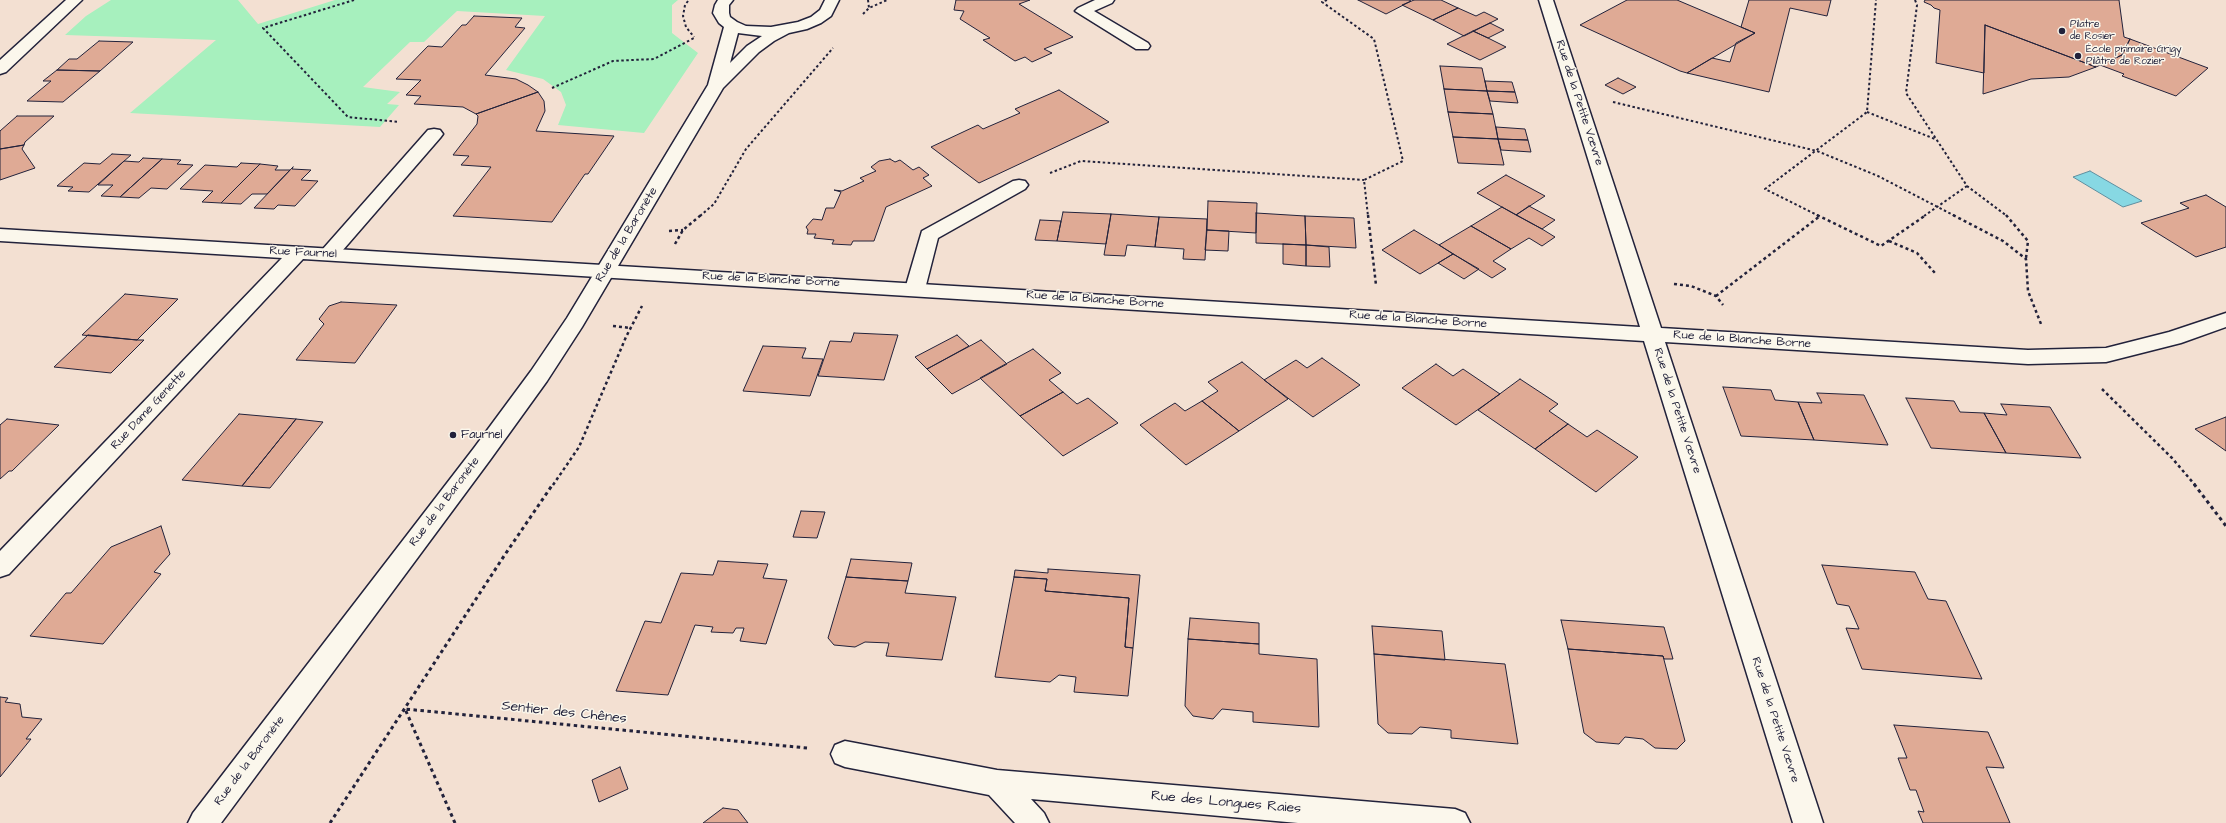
<!DOCTYPE html>
<meta charset="utf-8">
<style>
body{margin:0}
canvas{display:block;background:#f3e0d2}
</style>
<canvas width="2226" height="823"></canvas>
<script>
const ctx = document.querySelector('canvas').getContext('2d');
ctx.lineJoin = 'round';
function fillPath(path, color) {
  ctx.fillStyle = color;
  ctx.fill(path, 'evenodd');
}
function poly(rows) {
  const path = new Path2D();
  for (const r of rows) {
    path.moveTo(r[0], r[1]);
    for (let i = 2; i < r.length; i += 2) path.lineTo(r[i], r[i + 1]);
  }
  return path;
}
function stroke(path, color, width, dash) {
  ctx.strokeStyle = color;
  ctx.lineWidth = width;
  ctx.lineCap = dash ? 'butt' : 'round';
  ctx.setLineDash(dash || []);
  ctx.stroke(path);
}
function drawText(font, color, halo, rows, align = 'center') {
  ctx.font = font + ' "Architects Daughter",sans-serif';
  ctx.lineWidth = 3;
  ctx.setLineDash([]);
  ctx.textBaseline = 'middle';
  ctx.strokeStyle = halo;
  ctx.fillStyle = color;
  for (const [text, x, y, turn = 0] of rows) {
    ctx.save();
    ctx.translate(x, y);
    ctx.rotate((+turn || 0) * Math.PI / 180);
    ctx.textAlign = isNaN(turn) ? turn : align;
    if (halo) ctx.strokeText(text, 0, 0);
    ctx.fillText(text, 0, 0);
    ctx.restore();
  }
}
const green = poly([
 [111,0,238,0,258,24,335,0,678,0,672,5,672,33,698,53,644,133,558,125,566,105,561,92,543,79,506,70,545,16,457,11,424,42,410,42,363,87,400,92,387,104,399,105,380,127,130,113,216,40,65,35,86,16]
]);
const water = poly([
 [2090,171,2142,201,2123,207,2073,177,2090,171]
]);
const building = poly([
 [956,0,1030,0,1019,4,1073,37,1044,49,1052,53,1032,62,1025,57,1015,61,983,40,990,38,960,19,964,11,954,10,956,0],
 [1358,0,1409,0,1411,1,1386,14,1358,0],
 [1414,0,1441,0,1458,8,1433,20,1402,5,1414,0],
 [1627,0,1677,0,1755,33,1687,73,1680,71,1580,25,1627,0],
 [1749,0,1831,0,1827,16,1790,8,1769,92,1687,73,1712,58,1730,62,1736,43,1755,33,1741,27,1749,0],
 [1925,0,2119,0,2124,37,2130,39,2122,55,2096,67,1985,25,1984,73,1936,63,1940,10,1934,8,1931,5,1924,2,1925,0],
 [1458,8,1476,16,1484,12,1498,19,1464,36,1433,20,1458,8],
 [474,16,522,18,515,27,525,28,485,75,516,79,528,85,538,92,476,114,463,107,414,104,421,96,406,95,421,80,396,79,428,46,442,47,462,25,466,25,474,16],
 [1490,23,1504,30,1488,38,1473,31,1490,23],
 [1985,25,2096,67,2069,77,2031,79,1983,94,1985,25],
 [1473,31,1488,38,1506,47,1480,60,1447,44,1473,31],
 [2130,39,2208,68,2176,96,2122,76,2124,74,2100,65,2122,55,2130,39],
 [99,41,133,42,100,71,57,70,69,59,77,59,99,41],
 [1440,66,1482,68,1487,91,1444,89,1440,66],
 [57,70,100,71,63,102,27,101,51,81,43,81,57,70],
 [1618,78,1636,87,1623,94,1605,85,1618,78],
 [1485,81,1512,82,1515,92,1487,91,1485,81],
 [1444,89,1487,91,1493,114,1448,112,1444,89],
 [1059,90,1109,122,979,183,931,147,978,125,983,129,1020,113,1015,109,1059,90],
 [1487,91,1515,92,1518,103,1490,101,1487,91],
 [538,92,544,101,545,111,536,131,614,136,588,174,585,174,552,222,453,216,491,167,461,165,469,156,453,155,477,124,478,116,476,114,538,92],
 [1448,112,1493,114,1498,139,1453,137,1448,112],
 [17,116,54,116,25,142,24,145,0,149,0,131,17,116],
 [1496,127,1525,129,1528,140,1498,139,1496,127],
 [1453,137,1498,139,1504,165,1458,163,1453,137],
 [1498,139,1528,140,1531,152,1501,150,1498,139],
 [24,145,22,149,35,168,0,180,0,149,24,145],
 [112,154,131,155,89,192,68,191,73,187,57,186,84,163,100,164,112,154],
 [143,158,162,159,120,197,101,196,113,185,98,185,124,161,139,162,143,158],
 [162,159,181,160,177,164,193,165,167,189,151,188,139,198,120,197,162,159],
 [890,159,895,162,900,160,913,170,919,167,929,175,923,178,932,186,886,207,874,241,853,241,851,245,832,244,834,240,814,238,816,234,807,234,808,230,806,227,813,219,822,220,826,208,834,208,841,192,834,190,842,191,864,181,860,178,876,171,871,167,879,161,890,159],
 [241,163,260,164,221,203,202,202,213,191,180,189,205,165,237,167,241,163],
 [260,164,278,166,275,170,290,170,267,194,252,194,241,204,221,203,260,164],
 [293,167,292,169,311,170,301,180,318,181,295,206,278,205,274,209,254,208,293,167],
 [1506,175,1545,196,1516,215,1477,193,1506,175],
 [2206,195,2226,207,2226,247,2196,257,2141,223,2189,208,2180,203,2206,195],
 [1208,201,1257,203,1256,233,1207,230,1208,201],
 [1529,206,1555,220,1542,229,1516,215,1529,206],
 [1502,207,1542,229,1555,237,1542,246,1529,238,1511,249,1471,226,1502,207],
 [1063,212,1111,214,1106,244,1057,241,1063,212],
 [1256,213,1305,216,1306,245,1256,243,1256,213],
 [1111,214,1159,217,1155,247,1127,245,1125,256,1104,255,1111,214],
 [1305,216,1354,218,1356,248,1306,245,1305,216],
 [1159,217,1207,219,1205,260,1183,259,1184,249,1155,247,1159,217],
 [1040,220,1061,221,1057,241,1035,240,1040,220],
 [1471,226,1511,249,1493,261,1506,269,1492,278,1439,245,1471,226],
 [1207,230,1229,231,1228,251,1205,250,1207,230],
 [1414,230,1439,245,1453,254,1420,274,1382,250,1414,230],
 [1283,244,1306,245,1306,266,1283,264,1283,244],
 [1306,245,1329,247,1330,267,1306,266,1306,245],
 [1453,254,1479,269,1464,279,1438,263,1453,254],
 [125,294,178,299,137,340,82,335,125,294],
 [341,302,397,305,355,363,296,360,324,324,319,319,329,306,341,302],
 [854,333,898,335,884,380,818,376,830,341,851,342,854,333],
 [88,335,137,340,144,340,111,373,54,367,88,335],
 [957,335,969,346,927,369,915,357,957,335],
 [981,340,1007,364,952,394,927,369,981,340],
 [763,346,806,348,802,358,823,359,810,396,743,391,763,346],
 [1033,349,1061,373,1049,380,1063,392,1020,416,980,378,1033,349],
 [1322,358,1360,385,1313,417,1264,380,1296,360,1307,368,1322,358],
 [1242,362,1288,399,1239,431,1202,401,1218,391,1208,382,1242,362],
 [1436,364,1453,376,1463,369,1500,394,1456,425,1402,388,1436,364],
 [1520,379,1558,404,1549,411,1568,424,1535,449,1478,410,1520,379],
 [1723,387,1771,390,1775,400,1798,402,1814,440,1741,436,1723,387],
 [1063,392,1077,404,1088,398,1118,423,1063,456,1020,416,1063,392],
 [1817,393,1864,395,1888,445,1814,440,1798,402,1822,403,1817,393],
 [1906,398,1954,401,1960,412,1984,413,2006,453,1931,448,1906,398],
 [1202,401,1239,431,1186,465,1140,425,1175,403,1185,411,1202,401],
 [2001,404,2050,407,2081,458,2006,453,1984,413,2007,415,2001,404],
 [239,414,296,419,242,486,182,480,239,414],
 [2226,417,2226,451,2195,429,2226,417],
 [7,419,59,425,12,471,9,471,0,479,0,425,7,419],
 [296,419,323,422,270,488,242,486,296,419],
 [1568,424,1587,437,1597,430,1638,457,1596,492,1535,449,1568,424],
 [801,511,825,512,817,538,793,537,801,511],
 [161,526,170,554,154,572,161,574,103,644,30,636,66,593,71,593,111,547,161,526],
 [851,559,912,563,908,581,846,577,851,559],
 [718,561,768,564,763,578,787,580,766,644,740,641,744,628,736,628,733,633,711,632,713,627,695,625,668,695,616,691,645,621,661,623,681,573,713,575,718,561],
 [1822,565,1915,572,1928,599,1946,601,1982,679,1862,669,1846,628,1859,629,1849,606,1837,604,1822,565],
 [1048,569,1140,575,1133,648,1125,647,1129,598,1045,591,1047,579,1014,577,1015,570,1048,573,1048,569],
 [846,577,908,581,905,593,956,597,942,660,886,656,889,643,865,642,855,647,834,645,828,638,846,577],
 [1014,577,1047,579,1045,591,1129,598,1125,647,1133,648,1128,696,1074,692,1076,677,1059,675,1050,682,995,677,1014,577],
 [1190,618,1259,623,1259,644,1188,639,1190,618],
 [1561,620,1664,627,1673,659,1664,659,1663,656,1568,649,1561,620],
 [1372,626,1442,631,1445,660,1374,654,1372,626],
 [1188,639,1259,644,1259,654,1317,659,1319,727,1253,722,1253,712,1222,709,1213,719,1193,716,1185,706,1188,639],
 [1568,649,1663,656,1685,741,1677,749,1655,748,1643,739,1625,737,1619,744,1596,742,1584,733,1568,649],
 [1374,654,1505,664,1518,744,1451,738,1451,730,1420,727,1412,734,1388,733,1378,724,1374,654],
 [0,697,8,698,5,702,20,704,22,717,42,719,26,739,31,739,0,777,0,697],
 [1894,725,1988,732,2004,768,1986,767,2010,823,1923,823,1918,811,1924,812,1916,790,1910,790,1898,758,1907,758,1894,725],
 [620,767,628,789,599,802,592,780,620,767],
 [723,808,738,810,748,823,703,823,723,808]
]);
const pathFar2 = poly([
 [354,0,263,28,348,117,399,122],
 [868,0,869,8],
 [1327,0,1322,2,1374,39,1403,161,1364,180,1368,216],
 [1915,0,1917,5,1906,93,1967,186,2007,216],
 [688,1,685,5,683,16,686,27,694,37],
 [863,14,869,8,887,0],
 [552,88,613,61,654,59,694,38],
 [1613,102,1817,151,1878,176,1955,216],
 [1867,112,1935,139],
 [1050,173,1081,161,1364,180],
 [700,216,714,204,746,149,833,48],
 [1819,216,1765,189,1867,112,1876,0],
 [1924,216,1967,186]
]);
const pathFar1 = poly([
 [1368,215,1376,285],
 [1817,215,1881,246,1926,215],
 [1953,215,2003,241,2026,259,2028,291,2041,324],
 [2006,215,2028,241,2026,258],
 [669,231,683,230],
 [1889,241,1917,253,1935,273],
 [675,244,683,230,701,215],
 [1674,284,1691,286,1716,296,1723,305],
 [1716,296,1820,216],
 [613,326,631,328],
 [2102,389,2172,458,2195,485],
 [553,485,579,447,626,337,642,306]
]);
const path = poly([
 [2194,484,2226,526],
 [330,823,504,556,553,484],
 [455,823,405,709,807,748]
]);
const lane = poly([
 [1095,0,1114,0,1112,3,1094,11,1148,43,1150,46,1148,49,1136,49,1075,11,1078,8,1095,0],
 [434,129,440,130,443,134,440,138,336,258,329,260,322,258,319,254,322,250,428,130,434,129],
 [1019,180,1025,181,1028,185,1025,189,938,238,925,289,922,294,915,295,908,294,905,289,922,231,1013,181,1019,180]
]);
const street = poly([
 [66,0,82,0,6,72,0,74,0,60,66,0],
 [1539,0,1553,0,1661,328,2028,350,2106,348,2169,332,2226,313,2226,327,2181,343,2106,362,2028,364,1665,342,1823,823,1793,823,1644,341,303,259,9,574,0,577,0,551,282,258,0,241,0,229,1640,327,1539,0],
 [845,741,997,770,1455,809,1465,813,1470,823,1298,823,1031,799,1044,813,1049,823,1015,823,989,795,845,767,835,763,831,754,835,745,845,741]
]);
const secondary = poly([
 [718,0,733,0,729,5,729,13,730,17,737,22,746,26,771,27,798,22,811,17,820,10,825,0,839,0,831,16,821,23,807,29,789,33,774,41,759,52,723,88,582,327,547,381,490,460,221,823,188,823,193,813,474,448,531,371,567,318,708,85,724,27,719,23,713,13,715,5,718,0],
 [738,33,762,36,747,46,730,63,738,33]
]);
const markers = [
 [2062,31,4,"#22223b"],
 [2078,56,4,"#22223b"],
 [453,435,4,"#22223b"]
];
const farPoinames = [
 ["Pilatre",2070,25],
 ["de Rosier",2070,37],
 ["École primaire Grigy",2086,50],
 ["Pilâtre de Rozier",2086,62]
];
const streetNames = [
 ["Rue de la Petite Vœvre",1579,103,72],
 ["Rue de la Baronète",627,235,-59],
 ["Rue Faurnel",303,253,3],
 ["Rue de la Blanche Borne",771,280,3],
 ["Rue de la Blanche Borne",1095,300,4],
 ["Rue de la Blanche Borne",1418,320,4],
 ["Rue de la Blanche Borne",1742,340,4],
 ["Rue Dame Genette",149,410,-47],
 ["Rue de la Petite Vœvre",1677,411,72],
 ["Rue de la Baronète",445,502,-53],
 ["Rue de la Petite Vœvre",1775,720,72],
 ["Rue de la Baronète",250,761,-53]
];
const poiNames = [
 ["Faurnel",461,435]
];
const nearStreetnames = [
 ["Sentier des Chênes",564,713,6],
 ["Rue des Longues Raies",1226,803,5]
];
fillPath(green, '#a7f0be');
fillPath(water, '#87d8e3');
stroke(water, '#5f8fa0', 1);
fillPath(building, '#dfaa95');
stroke(building, '#22223b', 1);
stroke(lane, '#22223b', 3);
stroke(street, '#22223b', 3);
stroke(secondary, '#22223b', 3);
stroke(pathFar2, '#22223b', 2, [2.5, 2.5]);
stroke(pathFar1, '#22223b', 2.5, [3, 3]);
stroke(path, '#22223b', 3, [3.5, 3.5]);
fillPath(lane, '#fbf7ec');
fillPath(street, '#fbf7ec');
fillPath(secondary, '#fbf7ec');
for (const [x, y, r, color] of markers) {
  const dot = new Path2D();
  dot.arc(x, y, r, 0, 2 * Math.PI);
  ctx.fillStyle = color;
  ctx.fill(dot);
  stroke(dot, '#fbf7ec', 1.5);
}
drawText('10px', '#22223b', '#fbf7ec', farPoinames, 'left');
drawText('12px', '#22223b', '#fbf7ec', streetNames);
drawText('12px', '#22223b', '#fbf7ec', poiNames, 'left');
drawText('14px', '#22223b', '#fbf7ec', nearStreetnames);
</script>
